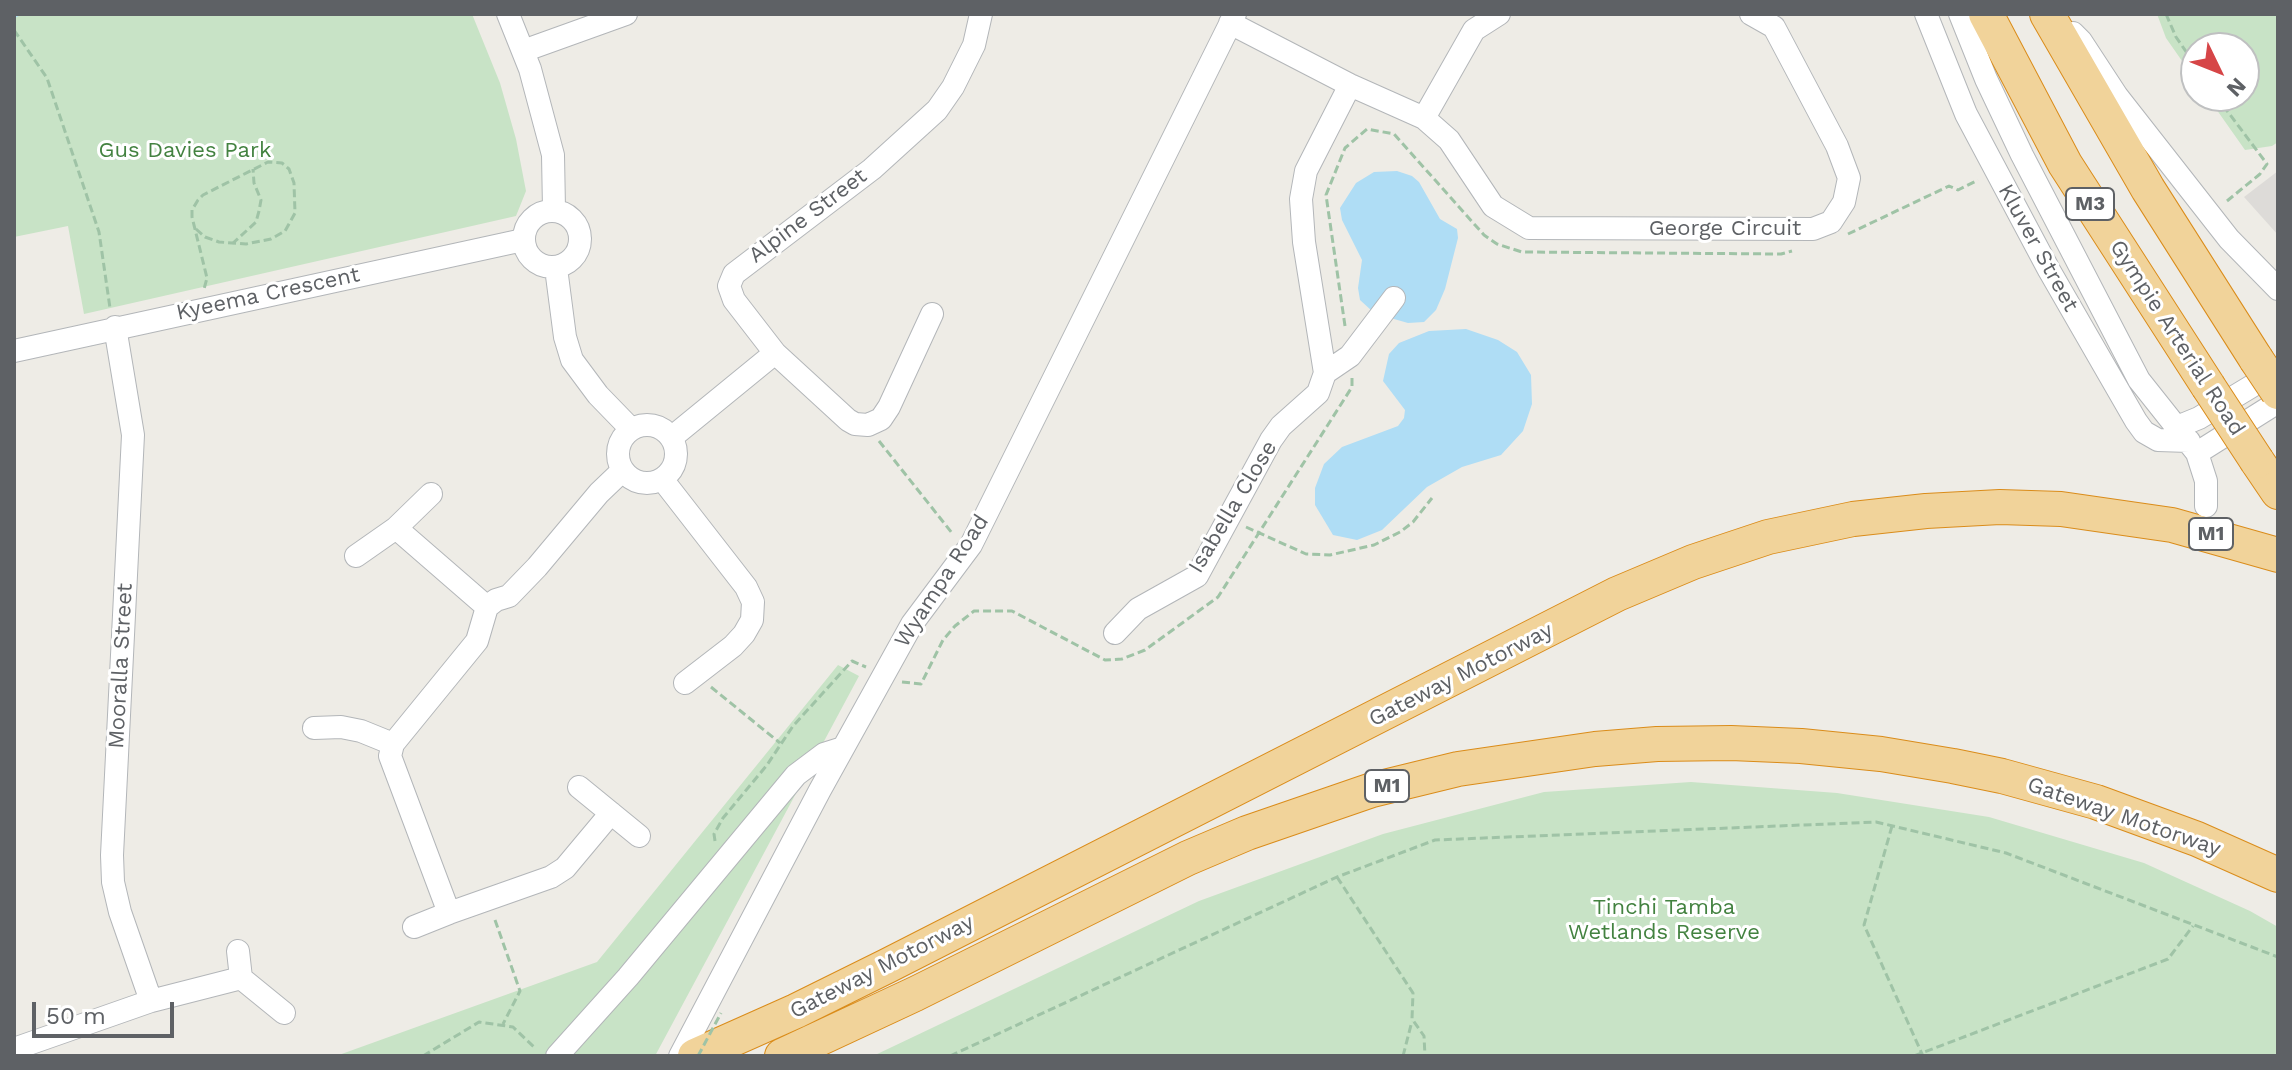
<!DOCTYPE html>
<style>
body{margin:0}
#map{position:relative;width:2292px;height:1070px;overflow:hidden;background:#eeece6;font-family:"Work Sans",sans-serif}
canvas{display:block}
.frame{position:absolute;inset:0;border:16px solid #5e6165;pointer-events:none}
.north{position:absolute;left:2180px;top:32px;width:80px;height:80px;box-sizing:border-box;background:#fff;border:2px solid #bfc0c1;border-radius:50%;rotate:133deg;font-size:22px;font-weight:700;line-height:32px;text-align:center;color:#5e6165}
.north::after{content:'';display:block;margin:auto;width:28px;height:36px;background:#d64547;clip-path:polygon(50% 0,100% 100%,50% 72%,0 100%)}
.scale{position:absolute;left:32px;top:1002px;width:142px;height:36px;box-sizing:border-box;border:4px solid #5e6165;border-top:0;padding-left:10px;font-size:24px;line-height:28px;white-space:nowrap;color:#5e6165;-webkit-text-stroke:6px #fff;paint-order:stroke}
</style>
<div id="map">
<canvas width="2292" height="1070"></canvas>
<div class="frame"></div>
<div class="north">N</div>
<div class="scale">50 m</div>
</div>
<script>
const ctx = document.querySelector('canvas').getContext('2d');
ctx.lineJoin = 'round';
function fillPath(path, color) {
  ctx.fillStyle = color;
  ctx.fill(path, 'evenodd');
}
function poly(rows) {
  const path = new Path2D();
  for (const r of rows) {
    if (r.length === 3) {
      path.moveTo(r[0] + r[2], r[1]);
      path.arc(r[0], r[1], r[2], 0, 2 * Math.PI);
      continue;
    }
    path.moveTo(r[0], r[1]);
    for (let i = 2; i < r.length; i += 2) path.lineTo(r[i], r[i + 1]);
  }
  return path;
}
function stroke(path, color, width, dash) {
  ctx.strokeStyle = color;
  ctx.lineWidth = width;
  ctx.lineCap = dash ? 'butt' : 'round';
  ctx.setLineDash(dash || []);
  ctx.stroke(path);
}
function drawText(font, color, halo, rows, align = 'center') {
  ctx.font = font + ' "Work Sans",sans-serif';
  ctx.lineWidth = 6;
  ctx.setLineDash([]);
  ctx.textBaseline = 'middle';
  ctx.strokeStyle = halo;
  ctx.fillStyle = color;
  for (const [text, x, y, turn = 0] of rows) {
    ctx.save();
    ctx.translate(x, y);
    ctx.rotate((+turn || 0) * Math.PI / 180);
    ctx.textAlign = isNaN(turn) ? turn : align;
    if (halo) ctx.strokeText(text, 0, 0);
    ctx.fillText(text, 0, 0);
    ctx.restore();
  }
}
const industrial = poly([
 [2278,171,2278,235,2244,197]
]);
const green = poly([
 [14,14,472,14,500,83,516,139,526,191,516,216,84,314,68,226,14,237],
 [2157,14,2278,14,2278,142,2272,146,2245,150,2207,96,2244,96,2244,48,2196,48,2196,81,2166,38],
 [838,665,859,676,655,1056,336,1056,597,962],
 [1691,782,1837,793,1989,817,2144,863,2250,911,2278,927,2278,1056,873,1056,1199,901,1383,834,1544,792]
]);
const water = poly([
 [1397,171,1412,176,1419,182,1440,219,1457,229,1458,238,1445,289,1436,310,1424,322,1408,323,1387,317,1372,311,1360,300,1358,288,1362,260,1342,220,1340,208,1356,183,1374,172],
 [1466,329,1498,340,1517,352,1531,375,1532,404,1523,431,1501,455,1462,467,1427,487,1382,530,1357,540,1333,535,1315,505,1315,488,1324,464,1342,447,1398,426,1404,418,1405,410,1383,381,1389,354,1399,343,1429,331]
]);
const stream = poly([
 [14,15,16,14]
]);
const path = poly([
 [2166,14,2176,37,2196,66],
 [14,30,47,78,99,232,110,308],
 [2216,96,2267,164,2260,174,2227,201],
 [196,229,205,237,219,242,246,244,271,239,285,231,295,213,294,183,289,169,282,163,268,162,203,195,198,200,192,210,192,217,207,278,204,289],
 [1848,234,1949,186,1958,190,1978,180],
 [232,244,256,222,259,211,261,200,254,183,253,169],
 [1345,326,1326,195,1345,148,1367,129,1394,134,1484,235,1497,244,1522,252,1781,254,1792,251],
 [879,441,952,533],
 [1246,527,1306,554,1330,555,1374,545,1400,532,1413,522,1432,498],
 [902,682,921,684,943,640,955,626,974,611,1012,611,1105,660,1122,659,1145,650,1218,597,1352,387,1352,377],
 [711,687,780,743],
 [1892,826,1864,925,1923,1056],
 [715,841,714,834,723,818,767,765,793,726,852,661,866,667],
 [1337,877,1413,993,1412,1019,1424,1036,1425,1056],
 [495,920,520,991,503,1024],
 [423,1056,479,1022,513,1027,536,1049],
 [950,1056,1337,877,1435,840,1876,822,2006,853,2278,957],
 [1403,1056,1412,1021],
 [1914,1056,2168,959,2193,926]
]);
const minor = poly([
 [508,14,530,69,553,155,554,209],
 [1926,14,1966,114,2049,270,2136,421,2144,432,2158,440,2189,441],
 [1960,14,1986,79,2022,155,2139,380,2197,453,2206,481,2206,506],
 [1230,23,1350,85,1424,118,1449,140,1493,206,1529,228,1813,229,1831,222,1844,202,1849,178,1837,146,1774,27,1751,14],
 [2073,33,2081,41,2117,96,2229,239,2278,289],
 [523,51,626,14],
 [1424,118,1474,30,1499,14],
 [552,239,28],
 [556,268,565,337,572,360,598,395,631,429],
 [115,327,133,435,112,855,113,882,120,912,151,1001],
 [14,351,523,240],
 [775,353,848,420,855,424,868,425,881,419,889,407,932,314],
 [1325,373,1350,356,1394,298],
 [647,454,29],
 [2177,427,2199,418,2277,371],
 [671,438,775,353,734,300,729,286,734,274,872,169,937,110,953,87,974,45,981,14],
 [2197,453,2278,402],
 [662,479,746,587,753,602,752,620,744,634,733,646,685,683],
 [396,528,431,494],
 [356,556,396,528,487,607],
 [1115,633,1138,609,1197,576,1271,440,1281,426,1318,393,1325,373,1304,242,1301,199,1306,171,1350,85],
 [314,728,341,727,361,731,393,744],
 [579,787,639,836],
 [611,813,565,868,551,877,449,913,390,756,393,744,477,641,487,607,496,600,509,596,537,567,599,493,622,471],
 [414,927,449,913],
 [238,951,241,978],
 [14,1049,151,1001,241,978,284,1013],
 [557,1056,628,977,796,775,824,754,843,748],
 [680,1056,820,790,912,624,971,545,1235,14]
]);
const highway = poly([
 [1986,14,2065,164,2208,386],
 [2047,14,2148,189,2256,359],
 [2257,461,2278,492],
 [695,1056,796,1011,887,966,1617,594,1693,562,1768,537,1853,519,1926,511,2000,507,2061,509,2172,525,2278,555],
 [782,1056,915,994,1188,858,1247,833,1372,790,1458,769,1595,749,1657,744,1731,743,1801,746,1881,754,1953,766,2002,776,2096,802,2197,839,2278,875]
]);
const pathBridge = poly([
 [698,1056,721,1013]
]);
const highwayBridge = poly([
 [2256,359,2278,392],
 [2208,386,2257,461]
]);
const shields = [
 [2090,204,48],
 [2211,534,44],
 [1387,786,44]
];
const shieldNames = [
 ["M3",2090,204],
 ["M1",2211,534],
 ["M1",1387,786]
];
const parkNames = [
 ["Gus Davies Park",185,151],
 ["Tinchi Tamba",1664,908],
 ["Wetlands Reserve",1664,933]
];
const streetNames = [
 ["Alpine Street",808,216,-37],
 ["George Circuit",1725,229],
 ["Kluver Street",2038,248,61],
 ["Kyeema Crescent",268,294,-12],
 ["Gympie Arterial Road",2177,338,57],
 ["Isabella Close",1233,507,-59],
 ["Wyampa Road",942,581,-57],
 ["Mooralla Street",121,666,-87],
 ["Gateway Motorway",1461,675,-27],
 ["Gateway Motorway",2124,817,19],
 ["Gateway Motorway",882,967,-27]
];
fillPath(industrial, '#dddbd8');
fillPath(green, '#c8e3c6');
fillPath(water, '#afddf5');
stroke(stream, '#afddf5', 6);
stroke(minor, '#b3b6b9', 24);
stroke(highway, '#da8c1a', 36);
stroke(path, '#9fc3a6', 3, [8, 4]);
stroke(minor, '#fff', 22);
stroke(highway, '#f1d39a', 34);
stroke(highwayBridge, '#da8c1a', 36, []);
stroke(pathBridge, '#9fc3a6', 3, [8, 4]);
stroke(highwayBridge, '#f1d39a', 34);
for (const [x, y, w] of shields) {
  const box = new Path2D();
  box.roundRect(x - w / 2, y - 16, w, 32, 6);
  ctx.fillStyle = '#fff';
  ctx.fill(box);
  stroke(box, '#5e6165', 2);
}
drawText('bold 20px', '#5e6165', null, shieldNames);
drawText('22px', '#438240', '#fff', parkNames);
drawText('22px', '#5e6165', '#fff', streetNames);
</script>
